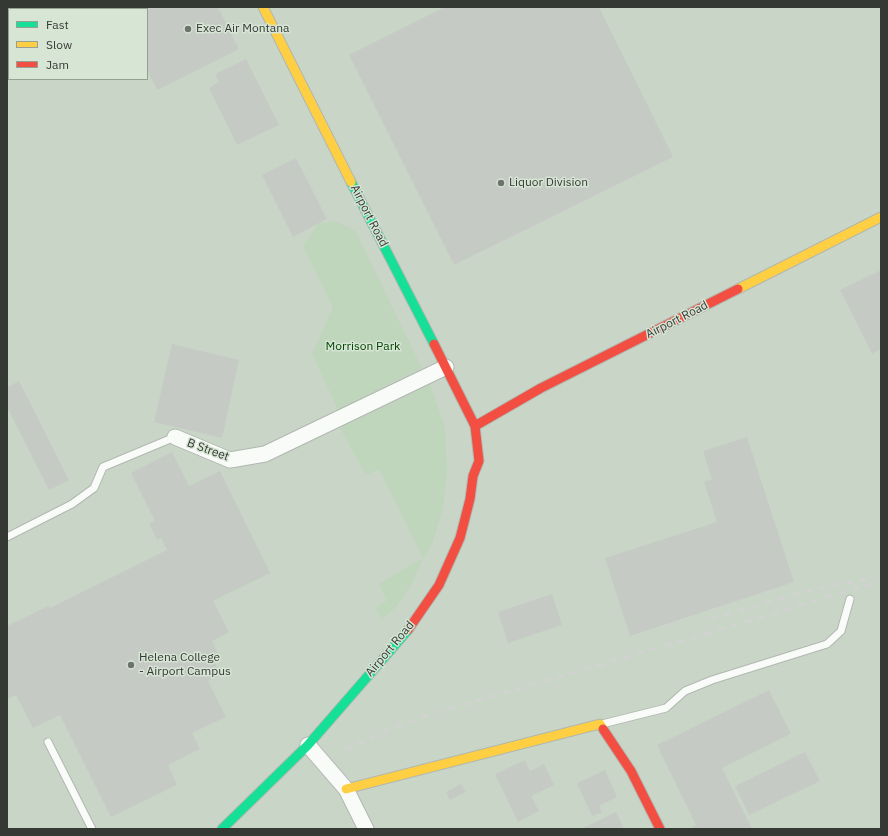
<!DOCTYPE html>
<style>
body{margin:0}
#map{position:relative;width:888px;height:836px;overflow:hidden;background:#dae2d8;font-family:"IBM Plex Sans",sans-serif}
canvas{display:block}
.frame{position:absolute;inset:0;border:8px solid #343933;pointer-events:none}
.legend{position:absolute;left:8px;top:8px;width:140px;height:72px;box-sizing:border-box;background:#d7e5d5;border:1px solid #96a094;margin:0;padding:5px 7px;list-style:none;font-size:12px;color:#343933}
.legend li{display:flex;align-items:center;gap:8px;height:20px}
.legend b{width:20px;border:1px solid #96a094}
</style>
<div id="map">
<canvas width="888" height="836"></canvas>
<div class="frame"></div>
<ul class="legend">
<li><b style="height:5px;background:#16e098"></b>Fast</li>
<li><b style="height:5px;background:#ffcf43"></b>Slow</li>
<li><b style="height:5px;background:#f24e42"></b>Jam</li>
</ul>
</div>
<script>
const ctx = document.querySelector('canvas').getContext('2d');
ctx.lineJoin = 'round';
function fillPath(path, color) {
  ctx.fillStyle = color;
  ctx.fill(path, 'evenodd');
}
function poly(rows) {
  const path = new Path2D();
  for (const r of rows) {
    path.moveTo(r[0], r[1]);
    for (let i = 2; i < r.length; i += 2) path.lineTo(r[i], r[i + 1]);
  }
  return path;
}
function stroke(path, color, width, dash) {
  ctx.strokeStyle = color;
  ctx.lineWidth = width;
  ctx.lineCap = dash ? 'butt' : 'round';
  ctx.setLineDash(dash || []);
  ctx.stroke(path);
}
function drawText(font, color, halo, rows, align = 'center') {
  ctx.font = font + ' "IBM Plex Sans",sans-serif';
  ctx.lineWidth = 3;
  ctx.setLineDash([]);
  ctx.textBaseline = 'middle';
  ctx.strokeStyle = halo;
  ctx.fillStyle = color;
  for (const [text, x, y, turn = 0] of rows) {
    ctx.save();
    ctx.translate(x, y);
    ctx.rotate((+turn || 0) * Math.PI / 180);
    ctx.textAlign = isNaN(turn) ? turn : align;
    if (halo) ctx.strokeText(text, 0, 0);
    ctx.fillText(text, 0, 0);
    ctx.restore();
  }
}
const built = poly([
 [7,7,881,7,881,829,7,829],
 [9,9,147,9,147,79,9,79]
]);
const green = poly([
 [335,221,355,230,422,368,338,410,312,354,333,307,303,246,318,224],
 [430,384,445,428,447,473,443,508,432,544,423,558,412,584,396,607,382,620,376,608,387,600,379,584,423,558,379,469,366,475,340,428]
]);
const building = poly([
 [129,7,218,7,239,49,157,90,147,70,147,9,130,9],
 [445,7,599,7,673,157,454,265,349,55],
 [246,59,279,125,237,145,209,88,219,82,215,74],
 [296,158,327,219,293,237,262,175],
 [881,270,881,349,872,354,840,290],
 [172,344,239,360,222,438,154,422],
 [19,381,69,480,49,490,7,407,7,387],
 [747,437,794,582,630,636,605,558,717,522,704,482,712,479,703,451],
 [172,452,189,486,220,471,270,573,213,601,229,632,212,641,219,656,213,659,221,675,208,681,226,717,192,733,200,749,168,765,177,785,111,817,60,715,33,728,16,695,7,699,7,626,48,606,50,608,167,550,161,538,157,540,149,523,155,521,131,473],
 [552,594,562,625,508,643,498,612],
 [769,690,791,734,722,768,752,829,689,829,696,825,657,745],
 [805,752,820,781,749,815,735,786],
 [525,760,530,771,544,764,554,785,531,796,539,811,518,822,495,774],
 [605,770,617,797,599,806,602,812,592,816,577,783],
 [461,784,466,792,450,800,446,792],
 [616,812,624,829,581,829]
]);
const lane = poly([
 [7,537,72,504,94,488,103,467,175,437],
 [602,724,666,708,685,691,712,680,827,644,841,631,850,599],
 [48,742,92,829]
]);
const street = poly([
 [175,437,230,460,265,454,446,367],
 [308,745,346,789,366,829]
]);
const fast = poly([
 [351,182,434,344],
 [222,829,308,745,408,630]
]);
const slow = poly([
 [263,7,351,182],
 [738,289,881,217],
 [346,789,600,724,603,729]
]);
const jam = poly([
 [475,426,541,388,738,289],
 [408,630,439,585,460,538,470,499,473,476,479,461,475,426,434,344],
 [603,729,631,771,660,829]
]);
const rail = poly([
 [711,619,822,587,875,578],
 [345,750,378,734,425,716,705,634,881,581]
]);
const markers = [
 [188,29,4,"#6e746d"],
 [501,183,4,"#6e746d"],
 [131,665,4,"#6e746d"]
];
const poiNames = [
 ["Exec Air Montana",196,29],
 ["Liquor Division",509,183],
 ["Helena College",139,658],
 ["- Airport Campus",139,672]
];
const streetNames = [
 ["Airport Road",369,216,63],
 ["Airport Road",677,320,-27],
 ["B Street",208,450,20],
 ["Airport Road",390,649,-50]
];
const parkNames = [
 ["Morrison Park",363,347]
];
fillPath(built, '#c9d6c7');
fillPath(green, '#bfd6bc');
fillPath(building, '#c5cbc4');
stroke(lane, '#b1b7b0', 9);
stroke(street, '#b1b7b0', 17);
stroke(fast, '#b1b7b0', 11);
stroke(slow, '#b1b7b0', 11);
stroke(jam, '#b1b7b0', 11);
stroke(lane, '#f9fbf9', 7);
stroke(street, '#f9fbf9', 15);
stroke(fast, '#16e098', 9);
stroke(slow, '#ffcf43', 9);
stroke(jam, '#f24e42', 9);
stroke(rail, '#d1d3d0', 3, [7, 7]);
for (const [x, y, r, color] of markers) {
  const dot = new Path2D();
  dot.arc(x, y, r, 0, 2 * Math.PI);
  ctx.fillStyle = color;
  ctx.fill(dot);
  stroke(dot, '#d7e5d5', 1.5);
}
drawText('12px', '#343933', '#d7e5d5', poiNames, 'left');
drawText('12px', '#343933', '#d7e5d5', streetNames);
drawText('12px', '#044403', '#d7e5d5', parkNames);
</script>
